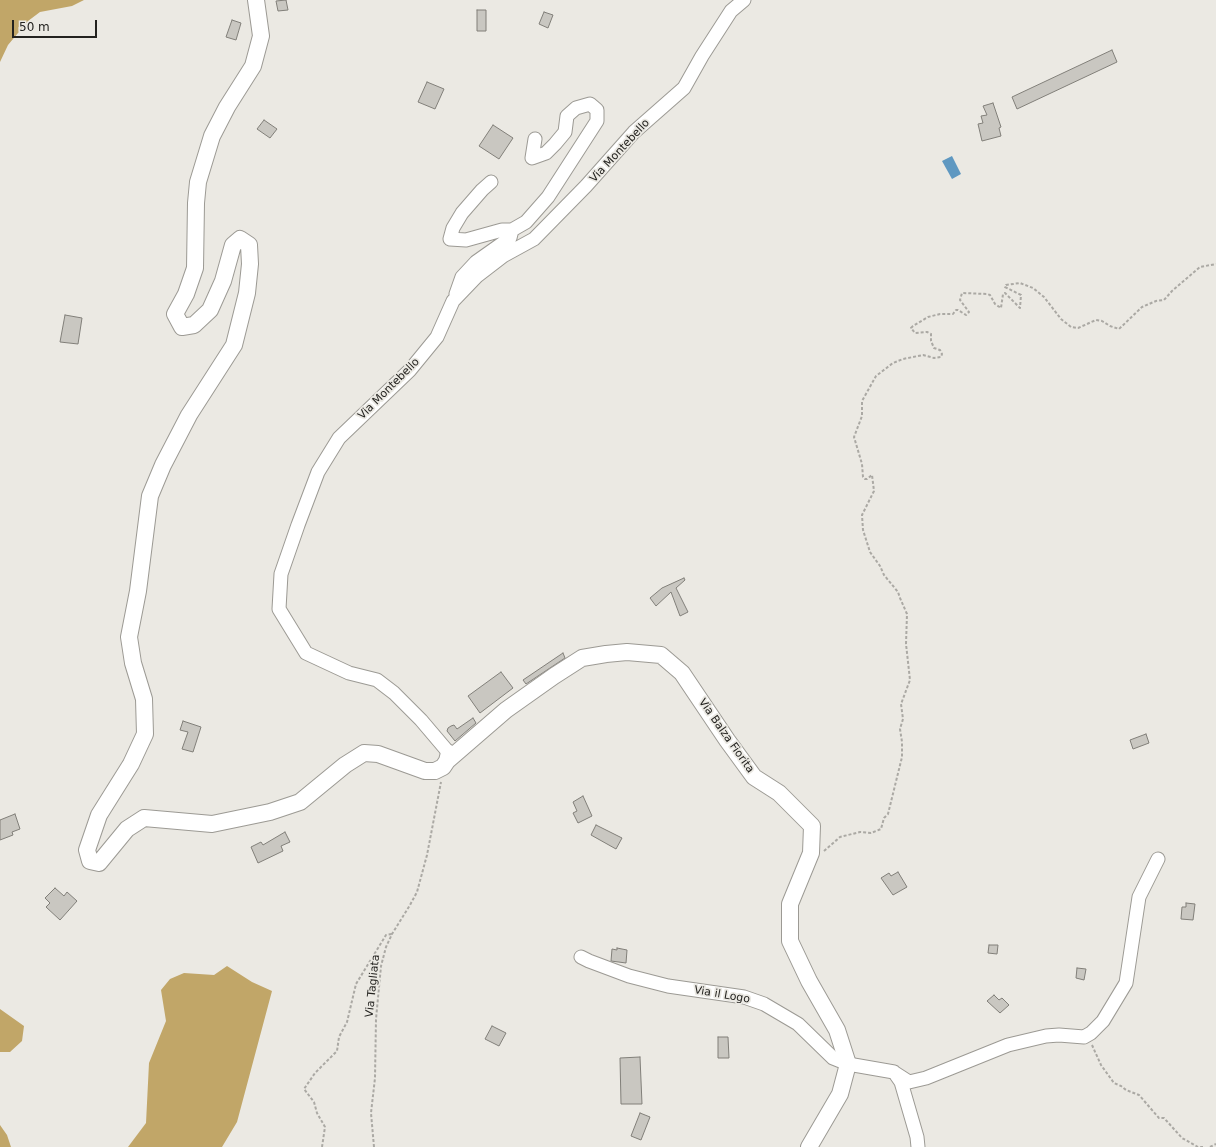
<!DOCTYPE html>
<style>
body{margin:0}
#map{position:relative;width:1216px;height:1147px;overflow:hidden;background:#ebe9e3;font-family:"DejaVu Sans",sans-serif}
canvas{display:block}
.scale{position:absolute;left:12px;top:20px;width:85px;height:18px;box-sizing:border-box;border:2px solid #23221f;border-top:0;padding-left:5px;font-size:12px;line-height:14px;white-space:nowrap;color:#23221f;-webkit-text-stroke:3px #ebe9e3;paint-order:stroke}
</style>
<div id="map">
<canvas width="1216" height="1147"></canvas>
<div class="scale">50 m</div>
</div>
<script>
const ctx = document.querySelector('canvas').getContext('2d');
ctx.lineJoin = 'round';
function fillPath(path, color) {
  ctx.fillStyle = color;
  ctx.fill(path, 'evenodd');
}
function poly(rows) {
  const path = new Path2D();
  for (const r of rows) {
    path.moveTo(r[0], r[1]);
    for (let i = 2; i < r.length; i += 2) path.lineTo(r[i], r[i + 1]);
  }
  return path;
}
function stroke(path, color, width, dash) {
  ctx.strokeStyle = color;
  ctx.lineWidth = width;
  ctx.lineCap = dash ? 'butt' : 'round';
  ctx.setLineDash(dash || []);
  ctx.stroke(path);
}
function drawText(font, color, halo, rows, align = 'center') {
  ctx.font = font + ' "DejaVu Sans",sans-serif';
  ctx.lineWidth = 3.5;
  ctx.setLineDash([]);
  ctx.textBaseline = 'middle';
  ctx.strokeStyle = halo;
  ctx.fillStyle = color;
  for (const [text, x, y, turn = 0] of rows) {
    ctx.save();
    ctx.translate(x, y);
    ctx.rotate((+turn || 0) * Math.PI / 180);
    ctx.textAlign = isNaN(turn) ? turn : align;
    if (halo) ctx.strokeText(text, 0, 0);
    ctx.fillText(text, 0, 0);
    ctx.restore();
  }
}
const forest = poly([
 [0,0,84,0,72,6,40,12,28,21,8,45,0,62],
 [227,966,252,982,272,991,237,1122,222,1147,128,1147,146,1123,149,1063,166,1021,161,990,170,979,184,973,214,975],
 [0,1009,24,1026,22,1041,10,1052,0,1052],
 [0,1125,7,1135,11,1147,0,1147]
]);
const water = poly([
 [952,156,961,174,952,179,942,161]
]);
const building = poly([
 [286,0,288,10,278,11,276,1,286,0],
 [477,10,486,10,486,31,477,31,477,10],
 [544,12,553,15,548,28,539,24,544,12],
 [232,20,241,23,236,40,226,37,232,20],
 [1112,50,1117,62,1017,109,1012,97,1112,50],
 [427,82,444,89,435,109,418,102,427,82],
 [993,103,1001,127,999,128,1001,136,982,141,978,124,983,123,981,116,987,115,983,106,993,103],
 [264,120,277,129,270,138,257,129,264,120],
 [493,125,513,138,499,159,479,146,493,125],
 [65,315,82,318,78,344,60,342,65,315],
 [684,578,685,580,676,588,688,612,680,616,671,592,656,606,650,598,662,588,684,578],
 [563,653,565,658,526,684,523,680,563,653],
 [501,672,513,688,480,713,468,696,501,672],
 [473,718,476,723,455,741,447,731,448,728,451,726,454,725,457,729,473,718],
 [183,721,201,727,193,752,182,749,188,732,180,730,183,721],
 [1146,734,1149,743,1133,749,1130,740,1146,734],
 [583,796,592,816,578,823,573,813,577,811,573,802,583,796],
 [15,814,20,829,12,832,13,835,0,840,0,820,15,814],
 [596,825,622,838,616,849,591,835,596,825],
 [285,832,290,842,281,846,283,851,258,863,251,847,261,842,263,845,285,832],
 [898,872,907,887,893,895,881,878,889,873,891,876,898,872],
 [55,888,64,896,67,892,77,901,60,920,46,907,50,903,45,898,55,888],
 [1186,903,1195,904,1193,920,1181,919,1182,907,1186,907,1186,903],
 [989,945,998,945,997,954,988,953,989,945],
 [617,948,627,950,626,963,611,961,612,949,617,950,617,948],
 [1077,968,1086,969,1084,980,1076,978,1077,968],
 [994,995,999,1000,1002,998,1009,1005,1000,1013,987,1001,994,995],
 [492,1026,506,1033,499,1046,485,1039,492,1026],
 [718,1037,728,1037,729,1058,718,1058,718,1037],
 [640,1057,642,1104,621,1104,620,1058,640,1057],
 [640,1113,650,1117,641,1140,631,1136,640,1113]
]);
const path = poly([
 [824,851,840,837,860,832,871,833,881,829,884,818,888,814,902,757,902,742,900,729,903,719,901,704,910,680,906,644,907,614,900,598,898,592,884,575,880,566,870,552,863,530,862,515,874,491,872,475,867,479,865,479,863,477,862,464,854,437,862,416,862,401,876,376,893,363,903,359,923,355,934,358,941,357,942,354,940,350,934,348,931,341,931,334,927,332,915,333,911,328,913,326,928,317,940,314,953,314,956,310,958,310,966,315,969,312,960,300,962,293,987,294,990,295,995,304,1001,308,1003,294,1005,293,1020,308,1021,295,1005,287,1006,285,1020,283,1033,288,1044,297,1061,319,1071,327,1078,328,1096,320,1102,321,1110,326,1119,329,1142,307,1156,301,1164,300,1172,291,1200,267,1216,264],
 [1092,1045,1101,1065,1114,1083,1121,1086,1126,1090,1139,1095,1159,1118,1164,1118,1182,1138,1198,1147,1203,1147],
 [322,1147,325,1127,317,1113,314,1102,304,1089,315,1073,337,1051,339,1037,347,1022,356,984,386,935,392,934],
 [374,1147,371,1113,375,1078,376,1019,381,966,386,947,392,934,410,905,417,892,427,855,441,782],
 [1210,1147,1216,1144]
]);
const minor = poly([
 [491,182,482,190,462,213,453,228,450,239,466,240,502,230,512,230],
 [456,294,462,277,476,262,510,238,512,230,526,222,548,197,597,121,597,110,590,104,576,108,567,116,565,132,555,144,546,153,532,158,535,139],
 [449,753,421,720,394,693,377,680,349,673,306,653,279,609,281,574,298,525,318,472,339,438,410,370,437,337,453,301,477,276,503,256,534,239,586,186,634,132,684,88,702,56,731,11,744,0],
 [581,957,589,961,629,976,668,986,744,997,764,1004,798,1024,833,1058,848,1064,894,1072,901,1082,917,1137,918,1147],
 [895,1073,909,1082,926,1078,1008,1045,1046,1036,1059,1035,1084,1037,1091,1033,1103,1021,1126,983,1139,897,1158,859]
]);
const tertiary = poly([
 [256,0,261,36,253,66,227,107,212,136,198,182,196,203,195,268,186,294,175,314,182,327,194,325,210,310,223,281,233,245,240,239,249,245,250,264,247,293,234,345,189,415,163,465,150,496,138,591,129,637,133,663,144,699,145,734,131,764,99,815,87,850,90,861,99,863,127,829,144,818,212,824,270,812,300,802,345,765,364,753,378,754,425,771,435,771,443,767,447,761,449,753],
 [447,761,506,710,554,676,582,658,606,654,627,652,661,655,682,673,727,740,754,777,779,793,812,826,811,853,790,904,790,941,809,981,837,1030,848,1064,840,1094,809,1147]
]);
const streetNames = [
 ["Via Montebello",620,151,-47],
 ["Via Montebello",389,389,-45],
 ["Via Balza Fiorita",726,736,55],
 ["Via Tagliata",373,986,-84],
 ["Via il Logo",722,995,10]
];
fillPath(forest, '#c1a668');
fillPath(water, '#5f98c1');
fillPath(building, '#c9c7c1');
stroke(building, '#817f79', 1);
stroke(minor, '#9c9a94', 15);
stroke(tertiary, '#9c9a94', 18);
stroke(path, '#aba9a4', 2, [3, 2]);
stroke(minor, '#fff', 13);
stroke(tertiary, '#fff', 16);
drawText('11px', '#23221f', '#ebe9e3', streetNames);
</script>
